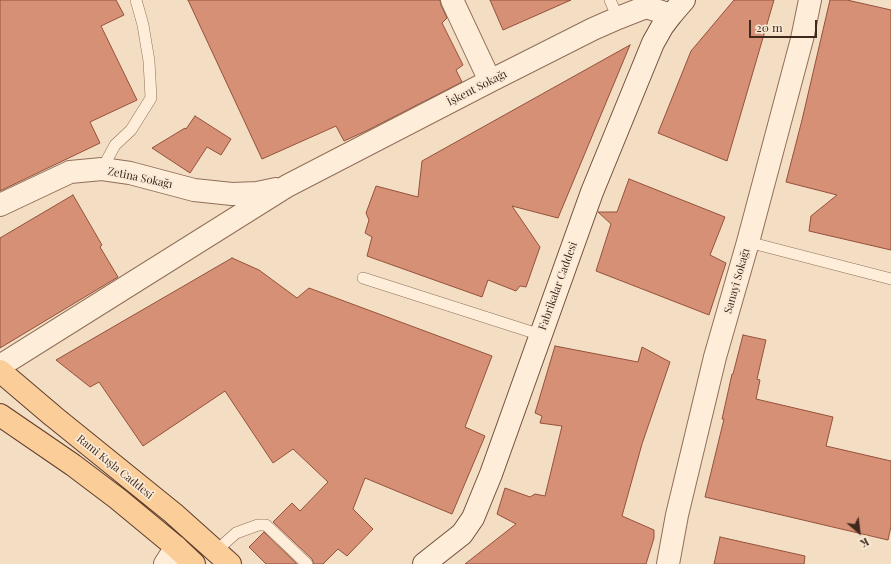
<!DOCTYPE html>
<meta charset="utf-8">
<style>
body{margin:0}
#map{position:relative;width:891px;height:564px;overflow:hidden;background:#f3dec4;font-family:"Playfair Display",serif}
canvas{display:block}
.north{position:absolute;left:839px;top:512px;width:40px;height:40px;-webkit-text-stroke:3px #faead5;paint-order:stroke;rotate:152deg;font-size:11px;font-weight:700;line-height:16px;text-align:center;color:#3f291d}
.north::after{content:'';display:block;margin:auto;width:14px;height:18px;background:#3f291d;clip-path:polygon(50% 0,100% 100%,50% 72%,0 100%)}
.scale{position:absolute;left:749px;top:20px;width:68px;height:18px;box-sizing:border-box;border:2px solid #3f291d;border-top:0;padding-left:5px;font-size:12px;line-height:14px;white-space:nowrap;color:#3f291d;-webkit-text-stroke:3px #faead5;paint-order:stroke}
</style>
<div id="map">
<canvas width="891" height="564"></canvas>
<div class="north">K</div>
<div class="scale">20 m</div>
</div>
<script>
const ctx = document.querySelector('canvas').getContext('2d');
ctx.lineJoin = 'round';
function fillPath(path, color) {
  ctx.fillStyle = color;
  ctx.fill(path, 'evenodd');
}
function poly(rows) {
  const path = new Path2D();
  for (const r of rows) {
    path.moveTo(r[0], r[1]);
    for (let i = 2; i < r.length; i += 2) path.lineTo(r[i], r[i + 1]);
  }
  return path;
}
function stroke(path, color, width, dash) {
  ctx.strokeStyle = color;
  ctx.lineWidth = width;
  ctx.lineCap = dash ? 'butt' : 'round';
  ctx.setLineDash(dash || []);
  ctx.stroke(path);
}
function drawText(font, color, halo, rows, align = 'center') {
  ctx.font = font + ' "Playfair Display",serif';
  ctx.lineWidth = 3.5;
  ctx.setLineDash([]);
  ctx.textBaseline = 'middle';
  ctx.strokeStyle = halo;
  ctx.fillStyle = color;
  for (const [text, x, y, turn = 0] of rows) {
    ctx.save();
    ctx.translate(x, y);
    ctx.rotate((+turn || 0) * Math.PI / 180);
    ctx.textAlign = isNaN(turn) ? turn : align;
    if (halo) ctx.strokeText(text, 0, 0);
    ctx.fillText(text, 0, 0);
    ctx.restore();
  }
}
const building = poly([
 [0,0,116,0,124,15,101,26,137,100,90,122,100,143,0,191,0,0],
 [188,0,440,0,441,5,447,18,442,23,463,65,456,70,462,82,366,131,344,141,336,126,262,159,188,0],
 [490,0,571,0,503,30,490,0],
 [734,0,774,0,727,161,658,133,691,51,734,0],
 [830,0,847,0,891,10,891,250,809,231,811,216,837,195,786,182,802,120,830,0],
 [630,45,558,218,512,206,540,247,526,287,520,286,516,291,488,280,482,297,367,256,372,237,365,233,369,220,366,213,376,186,418,197,422,161,630,45],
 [195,116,231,139,221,155,207,147,190,173,152,148,185,128,186,129,195,116],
 [629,179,725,217,710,255,726,263,709,315,596,271,611,224,598,212,617,212,629,179],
 [73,195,102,245,100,247,118,277,0,348,0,238,73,195],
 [232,258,259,270,297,298,309,288,492,356,465,427,485,436,452,514,365,478,353,509,373,529,347,556,338,549,323,564,314,564,312,559,273,522,292,503,300,511,328,482,293,449,273,463,225,391,143,446,99,382,90,387,56,360,232,258],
 [743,335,766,340,757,379,760,380,756,399,833,417,826,446,891,461,891,526,888,540,705,497,724,419,722,419,732,374,733,374,743,335],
 [555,346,638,362,642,347,670,362,642,444,622,516,654,530,654,538,646,564,465,564,516,524,497,514,505,488,530,497,535,494,545,496,562,426,540,423,542,416,535,413,555,346],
 [264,532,297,564,266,564,249,547,264,532],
 [720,537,805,556,804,564,714,564,720,537]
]);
const lane = poly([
 [610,0,618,18],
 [102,169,115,145,131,130,151,98,149,61,143,25,136,0],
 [748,242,891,279],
 [363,278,541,335],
 [216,551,236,533,258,525,266,525,307,564]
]);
const street = poly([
 [452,0,490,81],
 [0,205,70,172,102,169,130,173,194,190,232,194,257,193,276,189],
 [0,366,287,186,490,81,593,29,618,18,646,7,671,15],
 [165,564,176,547],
 [668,564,677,515,715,357,748,242,802,39,810,0]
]);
const secondary = poly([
 [424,564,462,534,473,518,491,474,592,192,653,43,662,27,671,15,684,0]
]);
const primary = poly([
 [0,371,53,416,173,513,230,564],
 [0,415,73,465,118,499,176,547,194,564]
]);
const streetNames = [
 ["İşkent Sokağı",477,88,-27],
 ["Zetina Sokağı",140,178,12],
 ["Sanayi Sokağı",737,281,-74],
 ["Fabrikalar Caddesi",558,286,-70],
 ["Rami Kışla Caddesi",115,467,39]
];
fillPath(building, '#d69076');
stroke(building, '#94513a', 1);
stroke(lane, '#916e58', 12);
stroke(street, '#916e58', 24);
stroke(secondary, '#734f3b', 24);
stroke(primary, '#5f3c2c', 24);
stroke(lane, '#fdedd9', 11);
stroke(street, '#fdedd9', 22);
stroke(secondary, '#fdedd9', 22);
stroke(primary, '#facd99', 22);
drawText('11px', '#3f291d', '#faead5', streetNames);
</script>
